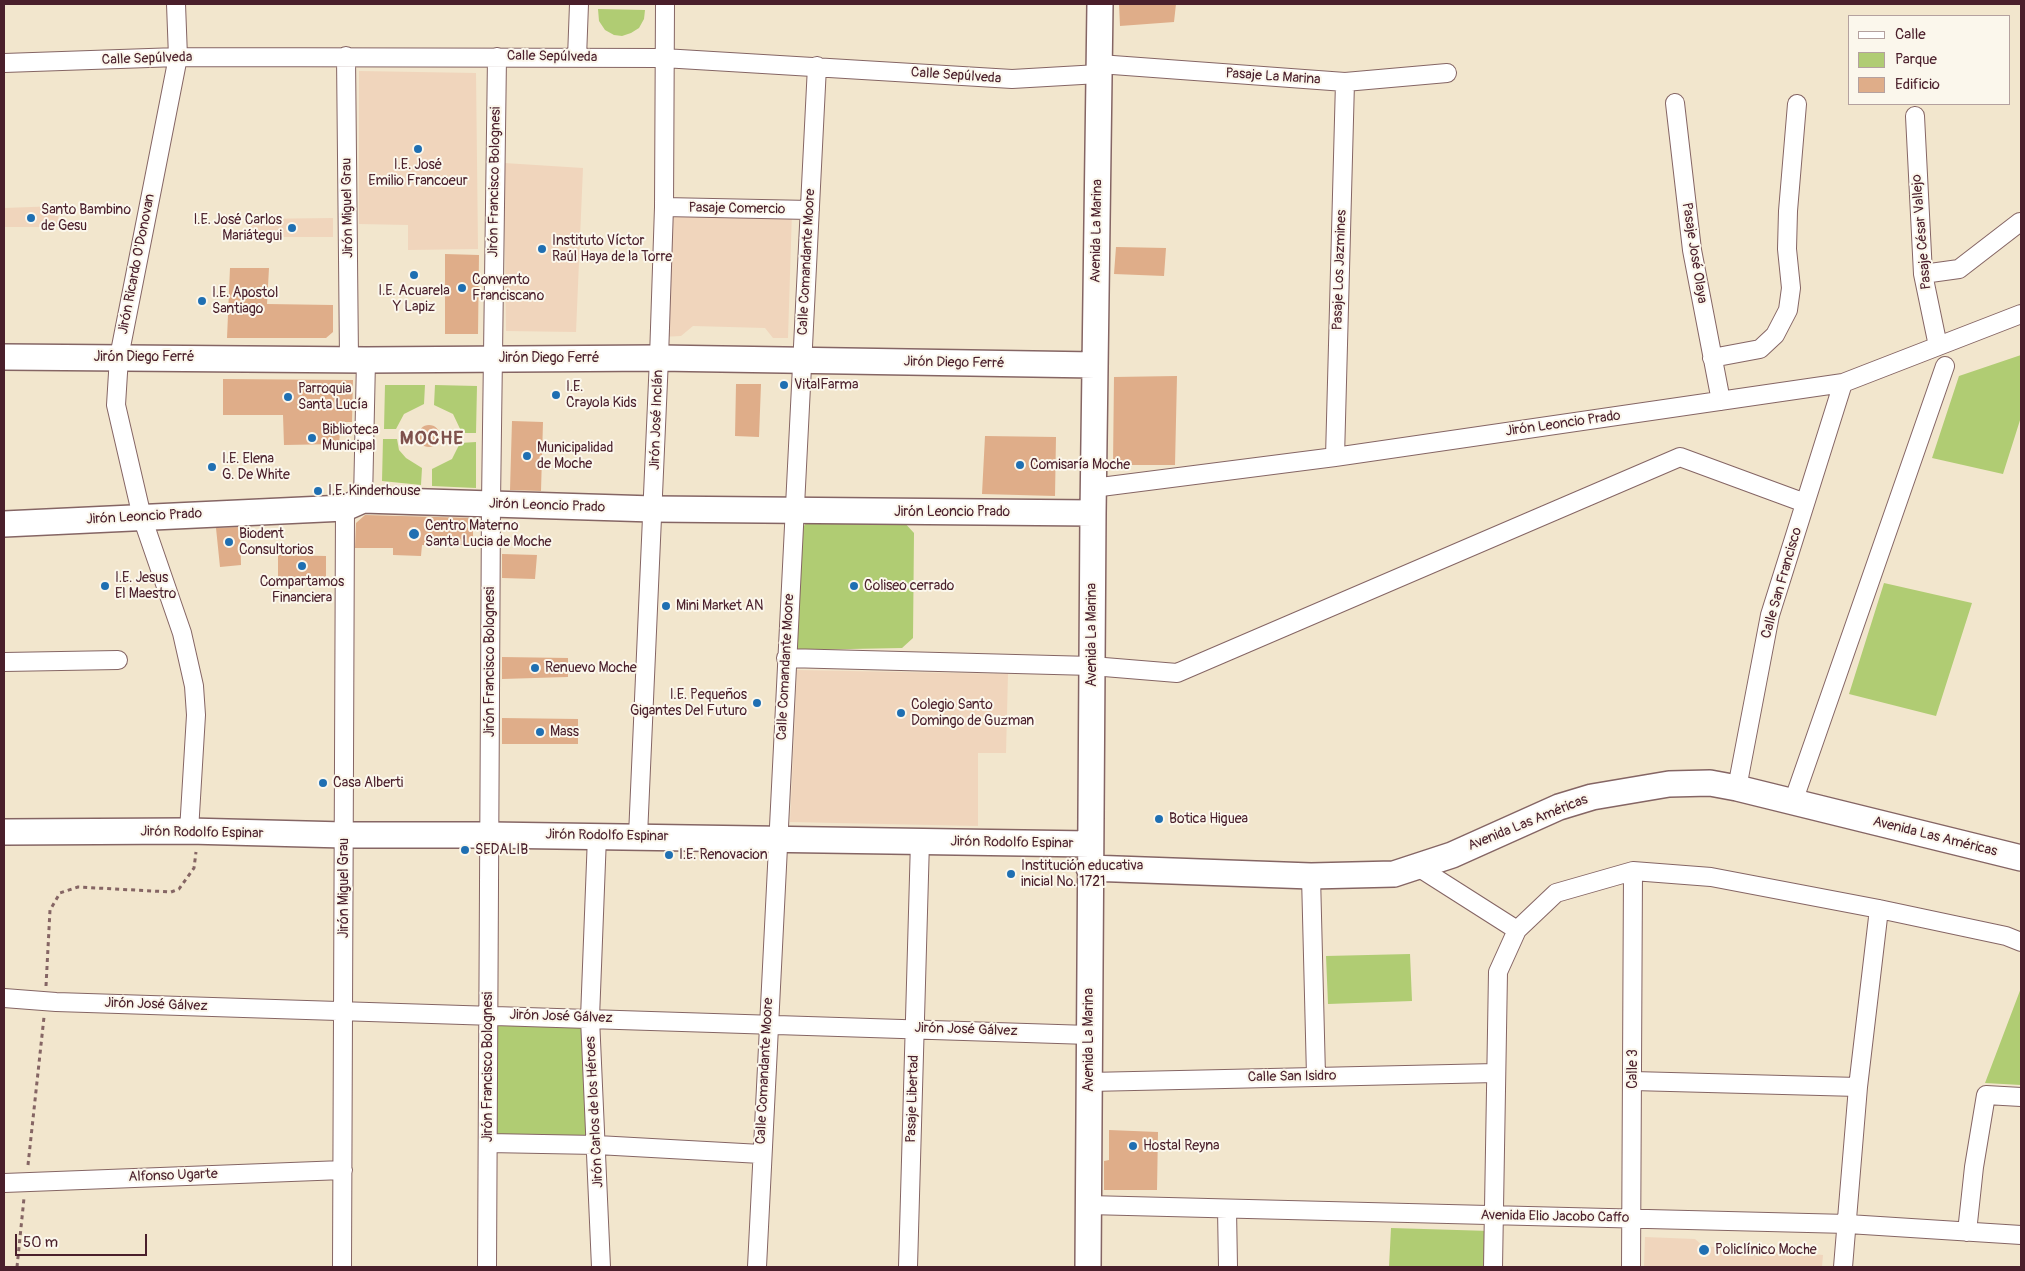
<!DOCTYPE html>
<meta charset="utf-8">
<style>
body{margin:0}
#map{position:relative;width:2025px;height:1271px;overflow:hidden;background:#f2e6cd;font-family:Pangolin,sans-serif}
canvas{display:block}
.frame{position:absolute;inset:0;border:5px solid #4a1f2b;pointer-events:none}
.legend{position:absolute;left:1848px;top:15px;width:162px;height:90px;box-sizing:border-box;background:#fbf7ec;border:1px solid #b4a19f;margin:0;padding:6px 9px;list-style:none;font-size:15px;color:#4a1f2b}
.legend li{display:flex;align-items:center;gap:10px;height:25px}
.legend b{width:25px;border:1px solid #b4a19f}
.scale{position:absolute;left:15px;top:1234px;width:132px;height:22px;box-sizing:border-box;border:2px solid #4a1f2b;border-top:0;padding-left:6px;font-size:15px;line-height:18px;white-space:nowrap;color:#4a1f2b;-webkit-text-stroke:4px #fbf7ec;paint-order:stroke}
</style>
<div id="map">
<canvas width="2025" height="1271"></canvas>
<div class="frame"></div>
<ul class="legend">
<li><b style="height:6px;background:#fff"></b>Calle</li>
<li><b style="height:14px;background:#b0cc73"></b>Parque</li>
<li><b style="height:14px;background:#dfad89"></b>Edificio</li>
</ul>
<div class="scale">50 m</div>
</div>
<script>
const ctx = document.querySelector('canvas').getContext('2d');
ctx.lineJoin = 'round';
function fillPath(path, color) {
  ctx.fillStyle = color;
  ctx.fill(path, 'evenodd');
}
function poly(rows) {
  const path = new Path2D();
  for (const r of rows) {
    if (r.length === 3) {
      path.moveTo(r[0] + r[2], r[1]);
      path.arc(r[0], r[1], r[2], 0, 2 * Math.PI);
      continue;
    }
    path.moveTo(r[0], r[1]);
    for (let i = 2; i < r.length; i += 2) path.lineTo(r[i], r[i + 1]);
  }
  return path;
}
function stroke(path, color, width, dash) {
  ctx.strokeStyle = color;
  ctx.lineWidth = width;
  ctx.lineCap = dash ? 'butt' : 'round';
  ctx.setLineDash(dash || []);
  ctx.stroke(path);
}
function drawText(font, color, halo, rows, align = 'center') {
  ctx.font = font + ' Pangolin,sans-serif';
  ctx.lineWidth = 4;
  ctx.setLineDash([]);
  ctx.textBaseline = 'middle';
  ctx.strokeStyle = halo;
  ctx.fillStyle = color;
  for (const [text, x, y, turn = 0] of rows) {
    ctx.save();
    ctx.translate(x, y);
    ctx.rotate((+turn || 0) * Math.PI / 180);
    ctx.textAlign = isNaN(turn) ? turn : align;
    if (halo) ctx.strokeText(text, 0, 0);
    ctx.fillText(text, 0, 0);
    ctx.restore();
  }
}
const built = poly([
 [359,71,476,73,478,249,408,250,408,225,359,224],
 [504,163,583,168,576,332,506,331],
 [59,206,58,227,4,227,4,208],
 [665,208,792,211,788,338,773,338,765,328,693,326,681,336,661,337],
 [333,218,333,237,251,237,251,219],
 [797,670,1008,674,1006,753,978,753,978,826,790,822],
 [1645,1237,1695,1239,1703,1246,1823,1255,1822,1267,1644,1267]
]);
const green = poly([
 [598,9,645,10,644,19,639,28,631,33,622,36,614,35,605,30,599,21],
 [2021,355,2021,417,2003,474,1932,458,1959,376],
 [385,385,425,385,424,404,404,414,396,429,384,429],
 [435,385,477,386,476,433,462,433,453,414,434,405],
 [383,439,397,439,399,450,406,458,422,468,421,485,382,481],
 [476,442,476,488,432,486,432,469,452,459,460,443],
 [902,520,914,533,913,638,902,648,798,650,792,643,798,533,808,521],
 [1884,583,1972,603,1936,716,1849,694],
 [1410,954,1412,1001,1328,1004,1326,956],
 [2021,988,2021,1085,1985,1083],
 [492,1020,588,1024,592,1141,491,1138],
 [1391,1228,1490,1231,1487,1267,1389,1267]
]);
const building = poly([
 [1119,4,1176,4,1174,22,1120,26],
 [1116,247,1166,248,1164,276,1114,274],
 [445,254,479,255,478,334,445,334],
 [230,268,269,268,267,304,333,305,333,332,326,338,227,338],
 [1177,376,1175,465,1113,465,1114,377],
 [223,379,353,380,352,422,341,422,339,444,284,445,283,415,223,415],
 [736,384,761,384,759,437,735,436],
 [512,421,543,422,541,491,510,490],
 [429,436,11],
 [985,436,1056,437,1055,496,982,494],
 [365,515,473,518,473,545,422,545,421,556,393,555,393,548,355,548,356,523],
 [240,527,241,565,220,567,216,528],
 [502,554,537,555,535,579,502,578],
 [278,555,326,556,326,577,278,578],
 [502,657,568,658,568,677,502,679],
 [502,718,578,719,578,744,502,744],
 [1109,1130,1158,1132,1157,1190,1104,1190,1104,1161,1109,1160]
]);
const path = poly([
 [46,986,50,910,60,893,78,887,171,892,179,889,194,868,196,852],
 [28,1165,44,1017],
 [17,1267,24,1198]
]);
const street = poly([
 [176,4,178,57,119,357,116,405,142,517,182,633,194,686,196,715,189,831],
 [346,56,349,359],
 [577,58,579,4],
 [4,63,178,57,663,58,1012,79,1099,74],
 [1099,64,1345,82,1447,73],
 [1675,103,1692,250,1721,401],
 [1915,116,1923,274,1938,346],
 [664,207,810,210],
 [1923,274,1959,269,2020,222],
 [1712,358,1760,349,1775,335,1788,310,1791,288,1787,249,1788,211,1797,104],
 [1335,457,1345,82],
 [1093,488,1335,457,1843,383,2021,314],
 [363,500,366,360],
 [786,658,1092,666,1177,673,1680,457,1805,503],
 [4,662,118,660],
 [1737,788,1770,615,1843,383],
 [1793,802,1945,366],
 [597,836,590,1018,601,1267],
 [638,836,659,358,664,207,665,4],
 [1418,867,1517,930],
 [1311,876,1316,1076],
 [4,998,56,1002,1089,1035],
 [1633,1081,1858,1087],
 [1089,1082,1496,1073],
 [488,1143,597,1145,761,1154],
 [4,1183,343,1170],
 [1088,1205,1848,1224,2021,1235],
 [1227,1209,1228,1267],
 [1967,1232,1974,1167,1986,1095,2021,1097],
 [342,1267,345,508],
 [487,1267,491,503,497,57],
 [757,1267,817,66],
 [908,1267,920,841],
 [1493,1267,1498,972,1517,930,1556,893,1633,871,1711,877,1879,909,2006,936,2021,942],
 [1631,1267,1633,871],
 [1843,1267,1858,1087,1879,909]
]);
const secondary = poly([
 [4,357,366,360,659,358,1095,365],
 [4,524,345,508,363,500,653,509,1093,513],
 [4,832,189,831,344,835,490,835,1090,844],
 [1089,868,1311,876,1394,874,1452,855,1559,807,1592,797,1669,784,1710,783,1737,788,2021,858],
 [1088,1267,1093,513,1100,4]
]);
const markers = [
 [418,149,5,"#1f6fb2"],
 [31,218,5,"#1f6fb2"],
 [292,228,5,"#1f6fb2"],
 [542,249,5,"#1f6fb2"],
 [414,275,5,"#1f6fb2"],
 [462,288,5,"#1f6fb2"],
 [202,301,5,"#1f6fb2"],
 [784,385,5,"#1f6fb2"],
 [556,395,5,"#1f6fb2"],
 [288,397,5,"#1f6fb2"],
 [312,438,5,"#1f6fb2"],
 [527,456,5,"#1f6fb2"],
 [1020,465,5,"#1f6fb2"],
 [212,467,5,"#1f6fb2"],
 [318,491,5,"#1f6fb2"],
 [414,534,6,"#1f6fb2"],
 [229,542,5,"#1f6fb2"],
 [302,566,5,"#1f6fb2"],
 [105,586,5,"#1f6fb2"],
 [854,586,5,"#1f6fb2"],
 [666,606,5,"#1f6fb2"],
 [535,668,5,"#1f6fb2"],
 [757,703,5,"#1f6fb2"],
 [901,713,5,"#1f6fb2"],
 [540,732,5,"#1f6fb2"],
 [323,783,5,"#1f6fb2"],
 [1159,819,5,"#1f6fb2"],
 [465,850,5,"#1f6fb2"],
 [669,855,5,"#1f6fb2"],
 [1011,874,5,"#1f6fb2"],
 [1133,1146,5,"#1f6fb2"],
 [1704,1250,6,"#1f6fb2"]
];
const streetNames = [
 ["Calle Sepúlveda",552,57,1],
 ["Calle Sepúlveda",147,59,-2],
 ["Calle Sepúlveda",956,76,4],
 ["Pasaje La Marina",1273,77,4],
 ["Jirón Francisco Bolognesi",495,182,-89],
 ["Jirón Miguel Grau",348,208,-91],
 ["Pasaje Comercio",737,209,1],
 ["Avenida La Marina",1097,231,-89],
 ["Pasaje César Vallejo",1922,232,-95],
 ["Pasaje José Olaya",1694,253,81],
 ["Calle Comandante Moore",807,262,-87],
 ["Jirón Ricardo O'Donovan",137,264,-79],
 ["Pasaje Los Jazmines",1340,270,-88],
 ["Jirón Diego Ferré",144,357],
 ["Jirón Diego Ferré",549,358],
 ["Jirón Diego Ferré",954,363,1],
 ["Jirón José Inclán",657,420,-88],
 ["Jirón Leoncio Prado",1563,424,-8],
 ["Jirón Leoncio Prado",547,506,2],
 ["Jirón Leoncio Prado",952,512],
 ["Jirón Leoncio Prado",144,517,-3],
 ["Calle San Francisco",1782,583,-74],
 ["Avenida La Marina",1092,635,-90],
 ["Jirón Francisco Bolognesi",490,662,-90],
 ["Calle Comandante Moore",786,667,-87],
 ["Avenida Las Américas",1528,823,-22],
 ["Jirón Rodolfo Espinar",202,833,1],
 ["Jirón Rodolfo Espinar",607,836,1],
 ["Avenida Las Américas",1935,837,14],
 ["Jirón Rodolfo Espinar",1012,843,1],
 ["Jirón Miguel Grau",344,888,-90],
 ["Jirón José Gálvez",156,1005,2],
 ["Jirón José Gálvez",561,1017,2],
 ["Jirón José Gálvez",966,1030,2],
 ["Avenida La Marina",1089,1040,-90],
 ["Jirón Francisco Bolognesi",488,1067,-90],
 ["Calle 3",1633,1069,-90],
 ["Calle Comandante Moore",765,1071,-87],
 ["Calle San Isidro",1292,1077,-1],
 ["Pasaje Libertad",913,1099,-88],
 ["Jirón Carlos de los Héroes",595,1112,-93],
 ["Alfonso Ugarte",173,1176,-2],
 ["Avenida Elio Jacobo Caffo",1555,1217,1]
];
const poiNames = [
 ["I.E. José",418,165,"center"],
 ["Emilio Francoeur",418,181,"center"],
 ["Santo Bambino",41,210],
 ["de Gesu",41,226],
 ["I.E. José Carlos",282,220,"right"],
 ["Mariátegui",282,236,"right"],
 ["Instituto Víctor",552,241],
 ["Raúl Haya de la Torre",552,257],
 ["Convento",472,280],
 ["Franciscano",472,296],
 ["I.E. Acuarela",414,291,"center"],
 ["Y Lapiz",414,307,"center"],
 ["I.E. Apostol",212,293],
 ["Santiago",212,309],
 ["VitalFarma",794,385],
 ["I.E.",566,387],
 ["Crayola Kids",566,403],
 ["Parroquia",298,389],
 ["Santa Lucía",298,405],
 ["Biblioteca",322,430],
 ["Municipal",322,446],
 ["Municipalidad",537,448],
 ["de Moche",537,464],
 ["I.E. Elena",222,459],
 ["G. De White",222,475],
 ["Comisaría Moche",1030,465],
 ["I.E. Kinderhouse",328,491],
 ["Centro Materno",425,526],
 ["Santa Lucia de Moche",425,542],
 ["Biodent",239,534],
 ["Consultorios",239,550],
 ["I.E. Jesus",115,578],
 ["El Maestro",115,594],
 ["Compartamos",302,582,"center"],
 ["Financiera",302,598,"center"],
 ["Coliseo cerrado",864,586],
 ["Mini Market AN",676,606],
 ["Renuevo Moche",545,668],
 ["I.E. Pequeños",747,695,"right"],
 ["Gigantes Del Futuro",747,711,"right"],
 ["Colegio Santo",911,705],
 ["Domingo de Guzman",911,721],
 ["Mass",550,732],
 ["Casa Alberti",333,783],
 ["Botica Higuea",1169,819],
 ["SEDALIB",475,850],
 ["I.E. Renovacion",679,855],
 ["Institución educativa",1021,866],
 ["inicial No. 1721",1021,882],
 ["Hostal Reyna",1143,1146],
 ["Policlínico Moche",1715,1250]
];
const districtNames = [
 ["MOCHE",432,439]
];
fillPath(built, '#f0d5bc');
fillPath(green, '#b0cc73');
fillPath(building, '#dfad89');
stroke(street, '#856564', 20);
stroke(secondary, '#856564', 28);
stroke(path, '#856564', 3, [4, 4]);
stroke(street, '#fff', 18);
stroke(secondary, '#fff', 25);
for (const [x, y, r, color] of markers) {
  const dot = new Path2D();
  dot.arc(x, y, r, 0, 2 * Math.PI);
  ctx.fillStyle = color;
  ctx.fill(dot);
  stroke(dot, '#fbf7ec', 2);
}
drawText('14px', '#4a1f2b', '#fbf7ec', streetNames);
drawText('14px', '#4a1f2b', '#fbf7ec', poiNames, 'left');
ctx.letterSpacing = '1px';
drawText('bold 19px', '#7e514c', '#fbf7ec', districtNames);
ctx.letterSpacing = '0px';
</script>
